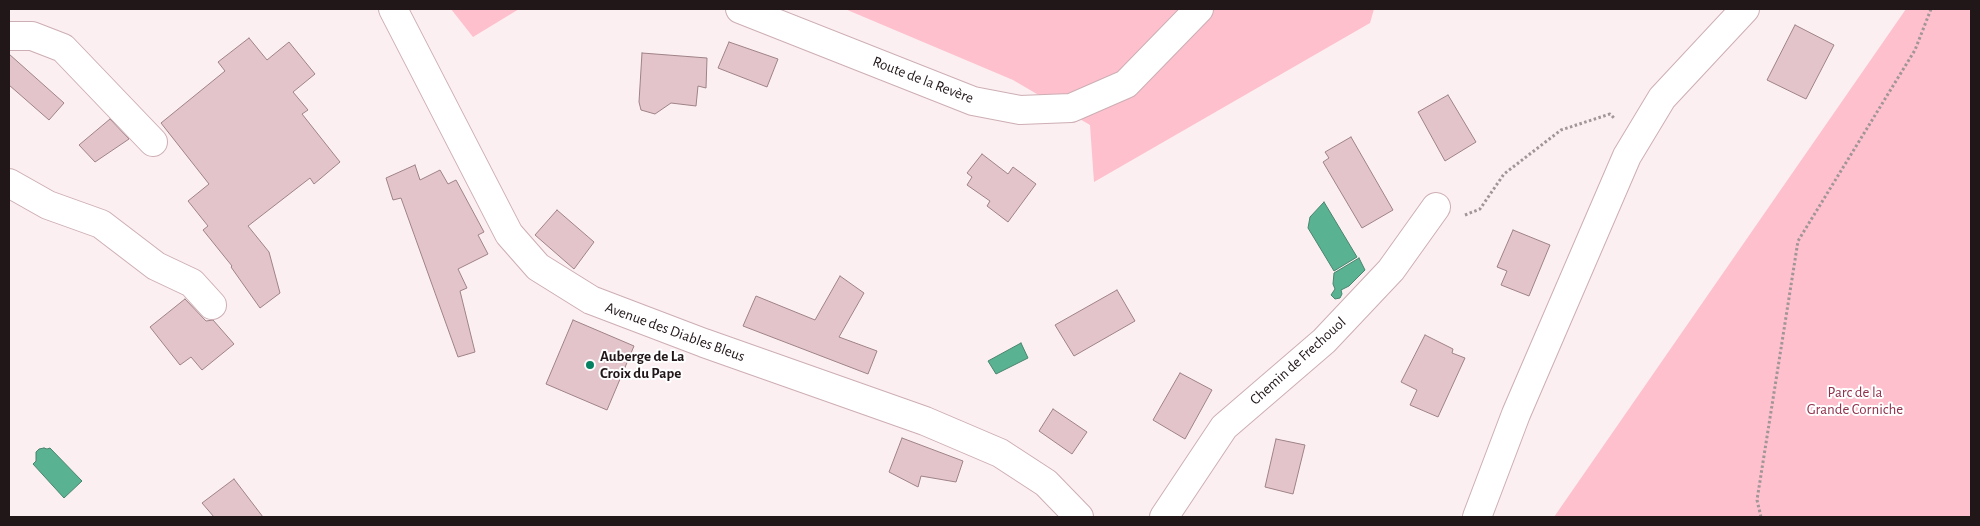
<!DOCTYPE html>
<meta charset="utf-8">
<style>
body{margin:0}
#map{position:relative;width:1980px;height:526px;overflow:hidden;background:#fceff1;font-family:"Alegreya Sans",sans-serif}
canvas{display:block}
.frame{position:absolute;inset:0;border:10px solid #211618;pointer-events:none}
</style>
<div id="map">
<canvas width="1980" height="526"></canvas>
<div class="frame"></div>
</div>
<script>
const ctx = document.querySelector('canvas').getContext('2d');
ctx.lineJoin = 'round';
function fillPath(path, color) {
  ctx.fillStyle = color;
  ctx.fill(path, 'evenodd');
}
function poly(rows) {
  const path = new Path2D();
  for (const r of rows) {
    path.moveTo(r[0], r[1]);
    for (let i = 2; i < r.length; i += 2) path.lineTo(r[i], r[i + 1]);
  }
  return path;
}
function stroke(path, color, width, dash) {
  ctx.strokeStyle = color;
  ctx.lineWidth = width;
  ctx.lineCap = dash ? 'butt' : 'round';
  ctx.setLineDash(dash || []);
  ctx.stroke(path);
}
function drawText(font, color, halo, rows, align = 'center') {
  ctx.font = font + ' "Alegreya Sans",sans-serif';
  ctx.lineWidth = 4;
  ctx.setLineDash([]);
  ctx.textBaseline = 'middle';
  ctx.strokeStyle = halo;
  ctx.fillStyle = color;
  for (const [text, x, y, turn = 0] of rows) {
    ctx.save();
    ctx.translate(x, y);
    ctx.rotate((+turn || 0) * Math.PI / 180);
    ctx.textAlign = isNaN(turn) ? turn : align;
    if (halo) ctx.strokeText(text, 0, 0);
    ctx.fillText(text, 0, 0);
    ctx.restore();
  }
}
const green = poly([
 [451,9,519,9,473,37],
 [845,9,1374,9,1370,23,1094,182,1090,125,1013,80],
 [1906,9,1971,9,1971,517,1554,517]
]);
const water = poly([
 [1324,202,1357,257,1334,271,1308,228,1310,217,1324,202],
 [1359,258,1365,270,1349,286,1341,290,1342,294,1340,298,1335,299,1331,295,1335,289,1333,284,1334,273,1359,258],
 [1021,343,1028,358,996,374,988,361,1021,343],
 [44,448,47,449,50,448,82,481,64,498,33,464,36,461,36,452,39,449,44,448]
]);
const building = poly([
 [1795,25,1834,45,1806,99,1767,80,1795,25],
 [249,38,267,60,289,42,315,74,293,92,308,110,302,114,340,162,314,184,310,178,248,226,269,252,280,293,260,308,231,267,232,266,203,230,208,226,188,201,209,184,161,123,225,71,218,62,249,38],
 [729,42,778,59,767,87,718,68,729,42],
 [642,53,707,58,706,88,698,86,696,106,671,103,655,114,641,110,639,102,642,53],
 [9,54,64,103,49,120,9,85,9,54],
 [1448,95,1476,142,1445,161,1418,112,1448,95],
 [110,119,129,139,95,162,79,145,110,119],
 [1351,137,1393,210,1362,228,1323,162,1329,158,1325,152,1351,137],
 [982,154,1008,174,1013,167,1036,184,1008,222,987,206,990,201,967,185,972,177,967,173,982,154],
 [415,165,420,180,440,170,448,184,456,180,484,232,478,235,488,254,458,269,467,288,460,291,475,352,458,357,401,198,393,200,386,178,415,165],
 [557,210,594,242,574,269,535,235,557,210],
 [1513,230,1550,245,1529,296,1501,285,1507,271,1497,267,1513,230],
 [840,276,864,293,839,337,877,351,868,374,743,326,756,296,815,320,840,276],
 [1117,290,1135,321,1074,356,1055,325,1117,290],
 [185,299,206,321,213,320,234,344,202,370,191,357,180,365,150,327,185,299],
 [573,320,634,346,607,410,546,384,573,320],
 [1425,335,1453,349,1452,353,1465,358,1438,417,1410,405,1417,390,1401,382,1425,335],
 [1180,373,1212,390,1185,439,1153,420,1180,373],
 [1053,409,1087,432,1072,454,1039,431,1053,409],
 [902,438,963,461,956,482,921,476,918,487,889,472,902,438],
 [1276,439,1305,445,1293,494,1265,487,1276,439],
 [234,479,263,517,214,517,202,503,234,479]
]);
const path = poly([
 [1465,215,1480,209,1504,174,1561,130,1610,114,1615,119],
 [1761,517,1757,500,1798,241,1915,50,1931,9]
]);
const minor = poly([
 [740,9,973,101,1020,110,1071,108,1126,84,1199,9],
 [9,36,32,36,63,48,153,142],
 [9,183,48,205,101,224,156,266,192,283,212,305],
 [1164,517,1224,427,1324,341,1391,270,1436,207],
 [1477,517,1516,414,1627,156,1662,98,1745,9]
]);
const major = poly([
 [393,9,509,234,538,267,591,300,704,343,925,421,1000,453,1046,483,1079,517]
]);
const markers = [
 [590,365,5,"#058161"]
];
const streetNames = [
 ["Route de la Revère",923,80,21],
 ["Avenue des Diables Bleus",675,332,20],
 ["Chemin de Frechouol",1298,361,-42]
];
const poiNames = [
 ["Auberge de La",600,356],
 ["Croix du Pape",600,373]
];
const parkNames = [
 ["Parc de la",1855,392],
 ["Grande Corniche",1855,409]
];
fillPath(green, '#fdc0cc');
fillPath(water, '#59b393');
stroke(water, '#48846e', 1);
fillPath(building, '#e3c4ca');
stroke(building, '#9e8287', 1);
stroke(minor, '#cdaeb4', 30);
stroke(major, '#cdaeb4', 30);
stroke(path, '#a19597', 3, [2.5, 2.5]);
stroke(minor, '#fff', 28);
stroke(major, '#fff', 28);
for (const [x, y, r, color] of markers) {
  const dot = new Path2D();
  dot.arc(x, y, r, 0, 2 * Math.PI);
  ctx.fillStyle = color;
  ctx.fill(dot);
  stroke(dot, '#fff', 2);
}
drawText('15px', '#211618', '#fff', streetNames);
drawText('bold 15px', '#211618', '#fff', poiNames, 'left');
drawText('15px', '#90314c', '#fff', parkNames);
</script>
